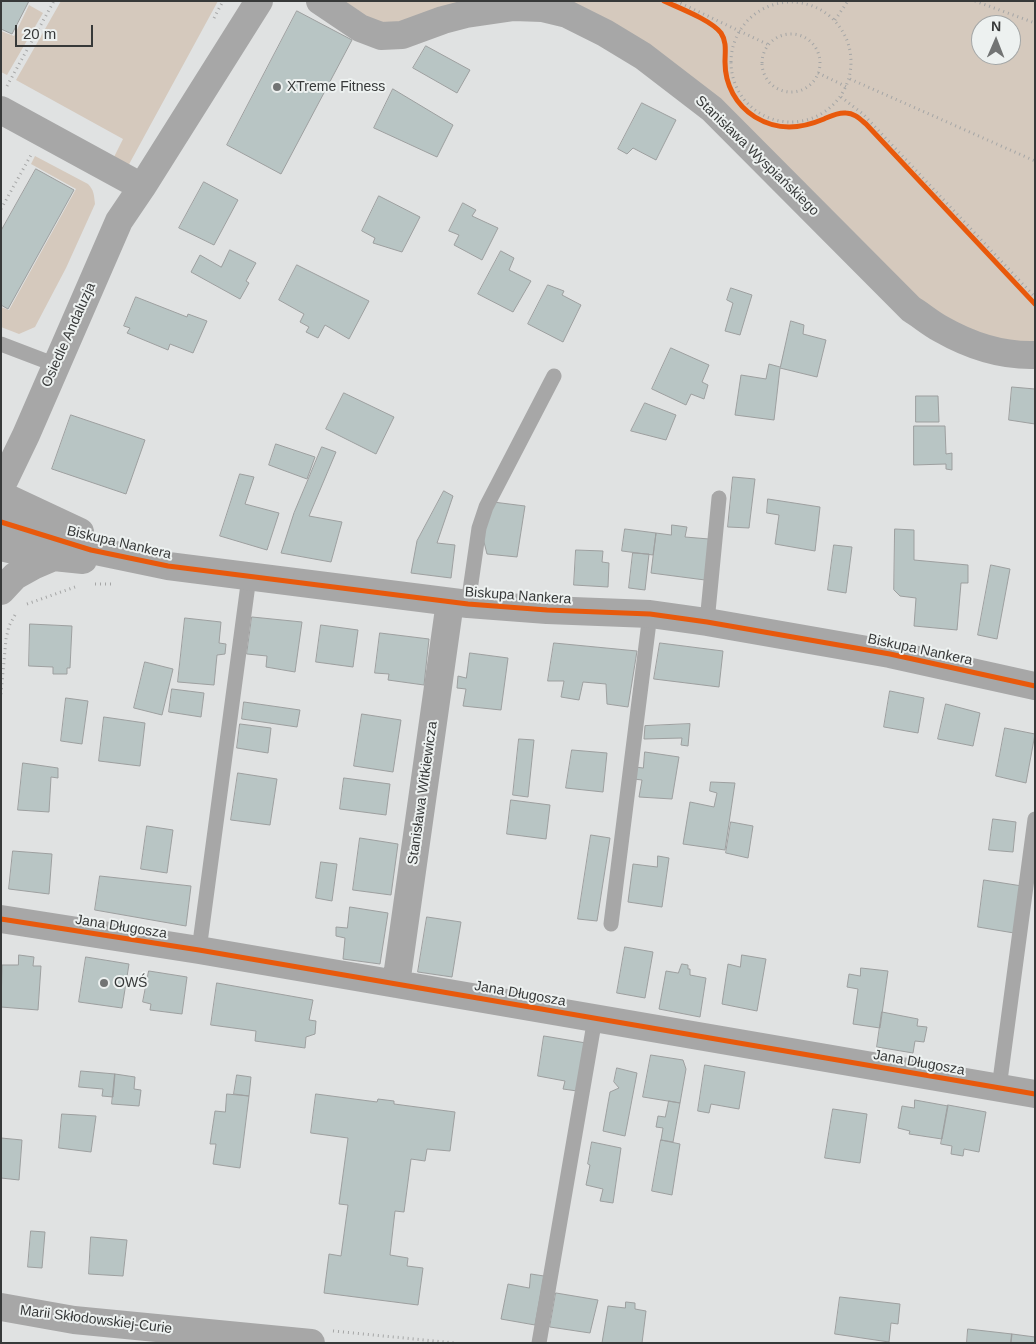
<!DOCTYPE html>
<meta charset="utf-8">
<style>
body{margin:0}
#map{position:relative;width:1036px;height:1344px;overflow:hidden;background:#e0e2e2;font-family:Helvetica,sans-serif}
canvas{display:block}
.frame{position:absolute;inset:0;border:2px solid #373939;pointer-events:none}
.north{position:absolute;left:971px;top:15px;width:50px;height:50px;box-sizing:border-box;background:#edf1f0;border:1px solid #a4a7a7;border-radius:50%;rotate:1deg;font-size:14px;font-weight:700;line-height:20px;text-align:center;color:#373939}
.north::after{content:'';display:block;margin:auto;width:18px;height:22px;background:#727474;clip-path:polygon(50% 0,100% 100%,50% 72%,0 100%)}
.scale{position:absolute;left:15px;top:25px;width:78px;height:22px;box-sizing:border-box;border:2px solid #373939;border-top:0;padding-left:6px;font-size:15px;line-height:18px;white-space:nowrap;color:#373939;-webkit-text-stroke:4px #edf1f0;paint-order:stroke}
</style>
<div id="map">
<canvas width="1036" height="1344"></canvas>
<div class="frame"></div>
<div class="north">N</div>
<div class="scale">20 m</div>
</div>
<script>
const context = document.querySelector('canvas').getContext('2d');
context.lineJoin = 'round';
function paint(path, color) { context.fillStyle = color; context.fill(path, 'evenodd'); }
function strokePath(path, color, width, dash) { context.strokeStyle = color; context.lineWidth = width; context.lineCap = dash ? 'butt' : 'round'; context.setLineDash(dash || []); context.stroke(path); }
function label(font, color, halo, rows, align = 'center') {
  context.font = font + ' Helvetica,sans-serif'; context.lineWidth = 4; context.setLineDash([]); context.textBaseline = 'middle'; context.strokeStyle = halo; context.fillStyle = color; for (const [text, x, y, turn = 0] of rows) {
    context.save(); context.translate(x, y); context.rotate((+turn || 0) * Math.PI / 180); context.textAlign = isNaN(turn) ? turn : align; if (halo) context.strokeText(text, 0, 0); context.fillText(text, 0, 0); context.restore();
  }
}
paint(new Path2D(`
 M 61,1 L 218,1 L 127,168 L 112,161 L 123,139 L 16,80 Z
 M 337,1 L 498,1 L 383,28 Z
 M 549,1 L 1035,1 L 1035,347 L 1009,347 L 922,307 L 709,97 ZM 981,25 L 1011,25 L 1011,55 L 981,55 Z
 M 29,5 L 43,13 L 7,75 L 1,72 L 1,31 L 14,36 Z
 M 35,156 L 88,184 C 94,190 94,195 95,204 L 66,268 L 35,327 L 19,334 L 1,327 L 1,307 L 9,310 L 76,189 L 31,164 Z`), '#d5c9bd');
const building = new Path2D(`
 M 1,1 L 29,1 L 12,34 L 1,29 Z
 M 297,11 L 352,40 L 281,174 L 227,145 Z
 M 426,46 L 470,70 L 457,93 L 413,68 Z
 M 393,89 L 453,125 L 437,157 L 374,128 Z
 M 642,103 L 676,120 L 656,160 L 633,148 L 627,154 L 618,149 Z
 M 36,169 L 74,190 L 8,309 L 1,305 L 1,231 Z
 M 204,182 L 238,200 L 214,245 L 179,228 Z
 M 379,196 L 420,217 L 402,252 L 373,243 L 375,238 L 362,231 Z
 M 463,203 L 476,210 L 472,216 L 498,228 L 482,260 L 454,245 L 459,235 L 449,231 Z
 M 230,250 L 256,263 L 246,281 L 249,283 L 240,299 L 191,272 L 200,255 L 221,267 Z
 M 501,251 L 514,258 L 509,270 L 531,281 L 513,312 L 478,294 Z
 M 297,265 L 369,301 L 349,339 L 325,325 L 318,338 L 306,332 L 309,327 L 300,322 L 304,314 L 279,300 Z
 M 548,285 L 564,291 L 562,295 L 581,305 L 563,342 L 528,324 Z
 M 731,288 L 752,295 L 740,335 L 725,331 L 733,303 L 727,300 Z
 M 136,297 L 187,317 L 188,314 L 207,321 L 193,353 L 170,344 L 168,350 L 127,333 L 130,328 L 124,326 Z
 M 791,321 L 804,325 L 803,334 L 826,340 L 817,377 L 780,368 L 774,420 L 735,415 L 741,375 L 766,379 L 769,364 L 780,367 Z
 M 671,348 L 709,365 L 702,382 L 708,385 L 704,399 L 691,394 L 686,405 L 652,389 Z
 M 1012,387 L 1035,389 L 1035,424 L 1009,420 Z
 M 344,393 L 394,417 L 376,454 L 326,429 Z
 M 916,396 L 938,396 L 939,422 L 916,422 Z
 M 645,403 L 676,415 L 666,440 L 631,431 Z
 M 71,415 L 145,440 L 126,494 L 52,469 Z
 M 914,426 L 945,426 L 946,454 L 952,453 L 952,470 L 946,469 L 946,464 L 914,465 Z
 M 276,444 L 315,457 L 307,479 L 269,465 Z
 M 322,447 L 336,452 L 309,516 L 342,522 L 331,562 L 281,553 L 294,513 Z
 M 240,474 L 254,477 L 245,504 L 279,513 L 267,550 L 220,536 Z
 M 733,477 L 755,479 L 749,528 L 728,527 Z
 M 444,491 L 453,496 L 437,543 L 455,545 L 451,578 L 411,573 L 417,541 Z
 M 768,499 L 820,507 L 815,551 L 775,544 L 779,515 L 767,513 Z
 M 493,502 L 525,506 L 517,557 L 487,554 L 483,538 Z
 M 672,525 L 687,527 L 685,537 L 709,539 L 705,580 L 651,573 L 656,533 L 671,535 Z
 M 625,529 L 656,533 L 653,555 L 622,551 Z
 M 895,529 L 914,530 L 914,560 L 968,565 L 968,583 L 961,583 L 957,630 L 914,626 L 916,598 L 900,596 L 894,590 Z
 M 834,545 L 852,547 L 846,593 L 828,590 Z
 M 576,550 L 603,551 L 602,562 L 609,563 L 608,587 L 574,585 Z
 M 633,553 L 649,554 L 645,590 L 629,588 Z
 M 991,565 L 1010,569 L 997,639 L 978,635 Z
 M 252,617 L 302,622 L 295,672 L 266,667 L 267,656 L 247,654 Z
 M 185,618 L 221,622 L 219,643 L 226,644 L 225,654 L 217,655 L 214,685 L 178,682 Z
 M 30,624 L 72,626 L 70,668 L 67,668 L 67,674 L 53,674 L 53,667 L 29,666 Z
 M 321,625 L 358,630 L 353,667 L 316,662 Z
 M 380,633 L 429,639 L 424,685 L 388,680 L 389,674 L 375,673 Z
 M 554,643 L 637,651 L 628,707 L 607,704 L 606,684 L 583,682 L 579,700 L 561,697 L 564,681 L 548,681 Z
 M 660,643 L 723,651 L 719,687 L 654,679 Z
 M 470,653 L 508,658 L 501,710 L 463,706 L 466,689 L 457,688 L 458,676 L 466,678 Z
 M 145,662 L 173,669 L 162,715 L 134,708 Z
 M 172,689 L 204,693 L 201,717 L 169,712 Z
 M 890,691 L 924,698 L 918,733 L 884,727 Z
 M 66,698 L 88,701 L 82,744 L 61,741 Z
 M 244,702 L 300,710 L 297,727 L 242,719 Z
 M 946,704 L 980,713 L 973,746 L 938,739 Z
 M 362,714 L 401,720 L 393,772 L 354,766 Z
 M 104,717 L 145,723 L 140,766 L 99,761 Z
 M 240,724 L 271,728 L 268,753 L 237,748 Z
 M 690,724 L 688,746 L 681,745 L 682,738 L 644,739 L 645,726 Z
 M 1005,728 L 1035,734 L 1026,783 L 996,776 Z
 M 519,739 L 534,740 L 528,797 L 513,795 Z
 M 572,750 L 607,753 L 603,792 L 566,788 Z
 M 645,752 L 679,757 L 672,799 L 639,797 L 642,780 L 634,779 L 635,767 L 643,768 Z
 M 23,763 L 58,768 L 58,778 L 51,777 L 49,812 L 18,810 Z
 M 238,773 L 277,779 L 270,825 L 231,820 Z
 M 344,778 L 390,784 L 386,815 L 340,809 Z
 M 711,782 L 735,783 L 725,850 L 683,844 L 690,802 L 714,807 L 717,793 L 710,791 Z
 M 511,800 L 550,805 L 546,839 L 507,834 Z
 M 993,819 L 1016,822 L 1013,852 L 989,850 Z
 M 731,822 L 753,826 L 748,858 L 726,853 Z
 M 147,826 L 173,830 L 167,873 L 141,869 Z
 M 591,835 L 610,838 L 597,921 L 578,919 Z
 M 360,838 L 398,844 L 391,895 L 353,890 Z
 M 13,851 L 52,854 L 49,894 L 9,889 Z
 M 658,856 L 669,858 L 662,907 L 628,902 L 633,864 L 657,867 Z
 M 321,862 L 337,864 L 332,901 L 316,898 Z
 M 100,876 L 191,886 L 186,926 L 95,910 Z
 M 984,880 L 1022,886 L 1014,933 L 978,927 Z
 M 350,907 L 388,913 L 380,964 L 343,959 L 345,938 L 336,936 L 336,927 L 347,928 Z
 M 427,917 L 461,922 L 452,977 L 418,972 Z
 M 625,947 L 653,952 L 645,998 L 617,993 Z
 M 19,955 L 34,957 L 33,966 L 41,966 L 38,1010 L 1,1007 L 2,965 L 18,965 Z
 M 742,955 L 766,959 L 757,1011 L 722,1004 L 728,964 L 740,967 Z
 M 86,957 L 129,964 L 122,1008 L 79,1002 Z
 M 682,964 L 688,965 L 688,969 L 690,969 L 690,975 L 706,978 L 700,1017 L 659,1009 L 666,971 L 678,973 Z
 M 861,968 L 888,971 L 880,1028 L 853,1024 L 858,989 L 847,987 L 849,974 L 860,976 Z
 M 149,971 L 187,977 L 182,1014 L 150,1010 L 151,1004 L 143,1002 Z
 M 217,983 L 313,1000 L 309,1020 L 316,1021 L 315,1034 L 306,1037 L 305,1048 L 255,1041 L 256,1031 L 211,1025 Z
 M 882,1012 L 918,1019 L 917,1026 L 927,1027 L 924,1042 L 915,1041 L 913,1053 L 877,1047 Z
 M 544,1036 L 586,1043 L 577,1091 L 563,1089 L 565,1081 L 538,1076 Z
 M 651,1055 L 683,1060 L 686,1069 L 680,1103 L 643,1097 Z
 M 705,1065 L 745,1072 L 739,1109 L 711,1104 L 709,1113 L 698,1111 Z
 M 617,1068 L 637,1073 L 625,1136 L 603,1131 L 610,1092 L 619,1088 L 614,1082 Z
 M 81,1071 L 115,1074 L 113,1097 L 102,1096 L 103,1089 L 79,1087 Z
 M 115,1074 L 135,1077 L 134,1089 L 141,1090 L 139,1106 L 112,1104 Z
 M 237,1075 L 251,1077 L 249,1096 L 234,1094 Z
 M 227,1094 L 249,1096 L 240,1168 L 213,1164 L 216,1144 L 210,1144 L 215,1111 L 225,1112 Z
 M 316,1094 L 377,1102 L 378,1099 L 394,1101 L 394,1104 L 455,1112 L 450,1151 L 427,1149 L 425,1161 L 411,1159 L 404,1212 L 395,1211 L 390,1255 L 408,1258 L 407,1266 L 423,1268 L 418,1305 L 324,1293 L 329,1254 L 341,1256 L 348,1205 L 339,1204 L 348,1138 L 311,1133 Z
 M 915,1100 L 948,1106 L 942,1139 L 909,1134 L 910,1131 L 898,1128 L 902,1106 L 914,1108 Z
 M 669,1101 L 680,1103 L 673,1142 L 661,1140 L 663,1128 L 656,1127 L 658,1116 L 665,1117 Z
 M 948,1105 L 986,1112 L 979,1152 L 964,1149 L 963,1156 L 951,1154 L 952,1146 L 941,1144 Z
 M 833,1109 L 867,1114 L 860,1163 L 825,1158 Z
 M 62,1114 L 96,1116 L 91,1152 L 59,1148 Z
 M 1,1138 L 22,1140 L 19,1180 L 1,1178 Z
 M 661,1140 L 680,1144 L 672,1195 L 652,1191 Z
 M 592,1142 L 621,1148 L 613,1203 L 600,1201 L 603,1189 L 586,1185 L 590,1165 L 588,1164 Z
 M 31,1231 L 45,1232 L 42,1268 L 28,1267 Z
 M 91,1237 L 127,1240 L 123,1276 L 89,1274 Z
 M 531,1274 L 544,1276 L 535,1325 L 501,1319 L 508,1284 L 529,1288 Z
 M 556,1293 L 598,1300 L 590,1333 L 550,1327 Z
 M 840,1297 L 900,1304 L 898,1324 L 891,1323 L 889,1342 L 835,1334 Z
 M 626,1302 L 635,1303 L 635,1309 L 646,1311 L 642,1343 L 602,1343 L 608,1306 L 625,1308 Z
 M 968,1329 L 1012,1334 L 1011,1343 L 967,1343 Z
 M 1012,1334 L 1035,1337 L 1035,1343 L 1011,1343 Z`);
paint(building, '#b8c5c4');
strokePath(building, '#9d9f9f', 1);
strokePath(new Path2D(`
 M 676,1 L 769,45
 M 975,1 L 1035,23
 M731 62a60 60 0 1 1 120 0a60 60 0 1 1-120 0Z
 M 214,18 L 223,1
 M 835,20 L 848,1
 M762 63a29 29 0 1 1 58 0a29 29 0 1 1-58 0Z
 M 818,73 L 847,87
 M 850,79 L 1035,161
 M 7,86 L 54,1
 M 841,97 L 863,114 L 1035,297
 M 1,209 L 31,155
 M 95,584 L 114,584
 M 27,604 L 75,587
 M 1,694 L 6,639 L 9,626 L 15,615
 M 333,1331 L 455,1343`), '#a5a6a6', 3, [1, 4]);
strokePath(new Path2D(`
 M 1,344 L 56,365
 M 468,604 L 479,528 L 486,507 L 554,376
 M 707,622 L 719,498
 M 611,924 L 650,614
 M 199,950 L 249,577
 M 999,1088 L 1035,819
 M 539,1343 L 595,1018`), '#a7a7a7', 15);
strokePath(new Path2D(`
 M 320,1 L 360,28 L 381,36 L 402,35 L 443,20 L 466,14 L 514,7 L 542,8 L 567,14 L 605,33 L 643,56 L 712,109 L 911,309 C 921,315 930,323 941,329 C 969,345 1002,356 1035,355
 M 1,110 L 142,187
 M 1,487 L 26,435 L 119,221 L 142,187 L 259,1
 M 1,495 L 80,532
 M 1,522 L 91,550 L 168,566 L 468,604 L 547,610 L 650,614 L 707,622 L 890,654 L 1035,686
 M 1,547 L 34,555 L 83,560
 M 1,591 L 15,576 L 33,566 L 54,557
 M 1,919 L 199,950 L 1035,1094
 M 396,984 L 450,602
 M 1,1307 L 74,1320 L 311,1343`), '#a7a7a7', 28);
strokePath(new Path2D(`
 M 664,1 C 679,8 711,20 721,33 C 727,42 725,52 725,62 C 725,85 736,105 755,117 C 778,131 800,129 824,119 C 831,116 838,112 846,113 C 854,113 860,119 866,124 L 1035,304
 M 1,522 L 91,550 L 168,566 L 468,604 L 547,610 L 650,614 L 707,622 L 890,654 L 1035,686
 M 1,919 L 199,950 L 1035,1094`), '#e8590c', 5);
for (const [x, y, r, color] of [
 [277,87,5,"#727474"],
 [104,983,5,"#727474"]
]) { const dot = new Path2D(); dot.arc(x, y, r, 0, 2 * Math.PI); context.fillStyle = color; context.fill(dot); strokePath(dot, '#edf1f0', 2); }
label('14px', '#373939', '#edf1f0', [
 ["XTreme Fitness",287,87],
 ["OWŚ",114,983]
], 'left');
label('14px', '#373939', '#edf1f0', [
 ["Stanisława Wyspiańskiego",757,156,44],
 ["Osiedle Andaluzja",69,335,-66],
 ["Biskupa Nankera",119,543,13],
 ["Biskupa Nankera",518,596,4],
 ["Biskupa Nankera",920,650,12],
 ["Stanisława Witkiewicza",423,793,-82],
 ["Jana Długosza",121,927,9],
 ["Jana Długosza",520,994,10],
 ["Jana Długosza",919,1063,10],
 ["Marii Skłodowskiej-Curie",96,1320,7]
]);
</script>
